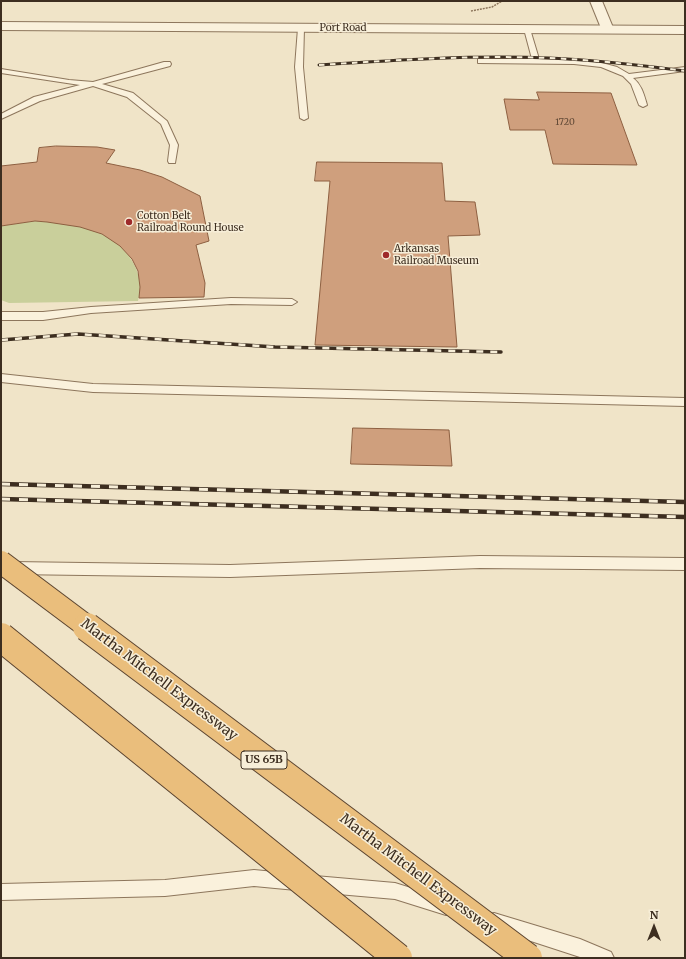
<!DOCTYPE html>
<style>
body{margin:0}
#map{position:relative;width:686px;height:959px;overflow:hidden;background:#f0e4c8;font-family:Merriweather,serif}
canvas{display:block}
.frame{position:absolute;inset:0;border:2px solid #3d2e20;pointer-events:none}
.north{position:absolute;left:634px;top:907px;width:40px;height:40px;-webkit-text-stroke:3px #f7eed8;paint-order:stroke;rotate:0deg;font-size:11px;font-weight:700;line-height:16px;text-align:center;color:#3d2e20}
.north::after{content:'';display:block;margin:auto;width:14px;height:18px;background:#3d2e20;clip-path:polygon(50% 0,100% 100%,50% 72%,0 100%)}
</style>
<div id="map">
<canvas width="686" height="959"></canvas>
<div class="frame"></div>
<div class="north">N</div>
</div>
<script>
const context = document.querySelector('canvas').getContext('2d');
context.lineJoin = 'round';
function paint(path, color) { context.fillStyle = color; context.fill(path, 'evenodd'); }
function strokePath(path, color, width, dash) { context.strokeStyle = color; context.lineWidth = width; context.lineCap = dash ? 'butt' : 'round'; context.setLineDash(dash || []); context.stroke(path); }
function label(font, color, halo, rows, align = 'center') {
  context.font = font + ' Merriweather,serif'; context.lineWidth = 3; context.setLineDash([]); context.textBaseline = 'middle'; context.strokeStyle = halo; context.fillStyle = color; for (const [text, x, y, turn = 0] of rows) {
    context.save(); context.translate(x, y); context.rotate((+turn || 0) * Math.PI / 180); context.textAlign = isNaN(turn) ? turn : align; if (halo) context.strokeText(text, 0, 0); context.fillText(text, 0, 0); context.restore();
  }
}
paint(new Path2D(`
 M 35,221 C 57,222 82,224 102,234 C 126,245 147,273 138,301 L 9,303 L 1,300 L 1,226 Z`), '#c9cf9b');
const building = new Path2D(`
 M 537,92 L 611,93 L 637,165 L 553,164 L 545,130 L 510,130 L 504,99 L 539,100 Z
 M 56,146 L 97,147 L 115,150 L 106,163 L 140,170 L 162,177 L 200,196 L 209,241 L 196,245 L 205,283 L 204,297 L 139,298 L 140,287 L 138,271 L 132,259 L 120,246 L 102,234 L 80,227 L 47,222 L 35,221 L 1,226 L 1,166 L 37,162 L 39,148 Z
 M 317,162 L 442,163 L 445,201 L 475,202 L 480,235 L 448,236 L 457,347 L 315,345 L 330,181 L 315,181 Z
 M 353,428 L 449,430 L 452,466 L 351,464 Z`);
paint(building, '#cf9f7d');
strokePath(building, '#8d5f41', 1);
const service = new Path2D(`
 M 301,26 L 304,28 L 303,67 L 308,118 L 304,120 L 300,118 L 295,67 L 298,28 Z
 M 527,27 L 530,29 L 539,59 L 574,60 L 602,63 L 617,67 L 629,74 L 685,67 L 685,71 L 633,78 C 642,85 644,95 647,105 L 643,107 L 639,105 L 631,84 L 623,76 L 601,67 L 574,64 L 478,63 L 478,59 L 532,59 L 524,29 Z
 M 164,62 L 170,62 L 171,64 L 170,66 L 102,84 L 133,93 L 167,121 L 178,145 L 175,163 L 169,163 L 168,161 L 170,145 L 161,124 L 127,97 L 93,86 L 40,101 L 1,119 L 1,114 L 34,97 L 80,85 L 1,73 L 1,69 L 69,80 L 93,82 Z
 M 231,298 L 292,299 L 297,302 L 292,305 L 231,304 L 91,313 L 43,320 L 1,320 L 1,312 L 43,312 L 91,307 Z
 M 1,374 L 93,384 L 685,398 L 685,406 L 93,392 L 1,382 Z
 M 480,556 L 685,558 L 685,570 L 480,568 L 230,577 L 12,574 L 7,572 L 6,568 L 7,564 L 12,562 L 230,565 Z
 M 254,870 L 296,874 L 302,876 L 304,882 L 302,888 L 296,890 L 254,886 L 165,896 L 1,900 L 1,884 L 165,880 Z
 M 315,876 L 395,883 L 446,899 L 452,901 L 454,907 L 452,913 L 446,915 L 395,899 L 315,892 L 309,890 L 307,884 L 309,878 Z
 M 494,913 L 580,939 L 611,952 L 614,958 L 583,958 L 494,929 L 488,927 L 486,921 L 488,915 Z`);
const minor = new Path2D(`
 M 590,1 L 602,1 L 614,30 L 613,33 L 603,33 Z`);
const tertiary = new Path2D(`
 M 1,22 L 685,26 L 685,34 L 1,30 Z`);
strokePath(service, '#8d765c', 2);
strokePath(minor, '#8d765c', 2);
strokePath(tertiary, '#8d765c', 2);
strokePath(new Path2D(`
 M 471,11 L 492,7 L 502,1`), '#8d765c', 1.5, [2, 1]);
paint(service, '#faf1dc');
paint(minor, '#faf1dc');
paint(tertiary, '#faf1dc');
const railFar2 = new Path2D(`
 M 319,65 C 396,60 473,55 549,58 C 595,60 640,65 685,71`);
const railFar1 = new Path2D(`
 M 1,340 L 78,334 L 275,347 L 501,352`);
const rail = new Path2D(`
 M 1,484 L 685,502
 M 1,499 L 685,517`);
strokePath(railFar2, '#3d2e20', 3);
strokePath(railFar1, '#3d2e20', 3.5);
strokePath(rail, '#3d2e20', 4.5);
strokePath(railFar2, '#f7eed8', 2, [5.5]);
strokePath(railFar1, '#f7eed8', 2.5, [7]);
strokePath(rail, '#f7eed8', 3, [9]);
const trunkBridgeFar1 = new Path2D(`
 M 1,562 L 89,628`);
const trunkBridge = new Path2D(`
 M 87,627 L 528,958
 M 1,637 L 398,958`);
strokePath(trunkBridgeFar1, '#5b4430', 24, []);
strokePath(trunkBridge, '#5b4430', 30, []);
strokePath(trunkBridgeFar1, '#eabe7c', 22);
strokePath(trunkBridge, '#eabe7c', 28);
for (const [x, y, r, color] of [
 [129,222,4,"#9e2a2b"],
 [386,255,4,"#9e2a2b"]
]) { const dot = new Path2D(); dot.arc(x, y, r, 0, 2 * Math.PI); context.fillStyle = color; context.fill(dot); strokePath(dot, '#f7eed8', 1.5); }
label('9px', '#624a37', null, [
 ["1720",565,122]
]);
label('10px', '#3d2e20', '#f7eed8', [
 ["Port Road",343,28]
]);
label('10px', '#3d2e20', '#f7eed8', [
 ["Cotton Belt",137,216],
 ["Railroad Round House",137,228],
 ["Arkansas",394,249],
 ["Railroad Museum",394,261]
], 'left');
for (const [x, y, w] of [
 [264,760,46]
]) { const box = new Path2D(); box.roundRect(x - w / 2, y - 9, w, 18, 3); context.fillStyle = '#f7eed8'; context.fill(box); strokePath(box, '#3d2e20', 1); }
label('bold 11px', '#3d2e20', null, [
 ["US 65B",264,760]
]);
label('14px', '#3d2e20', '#f7eed8', [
 ["Martha Mitchell Expressway",159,680,37],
 ["Martha Mitchell Expressway",418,875,37]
]);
</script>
